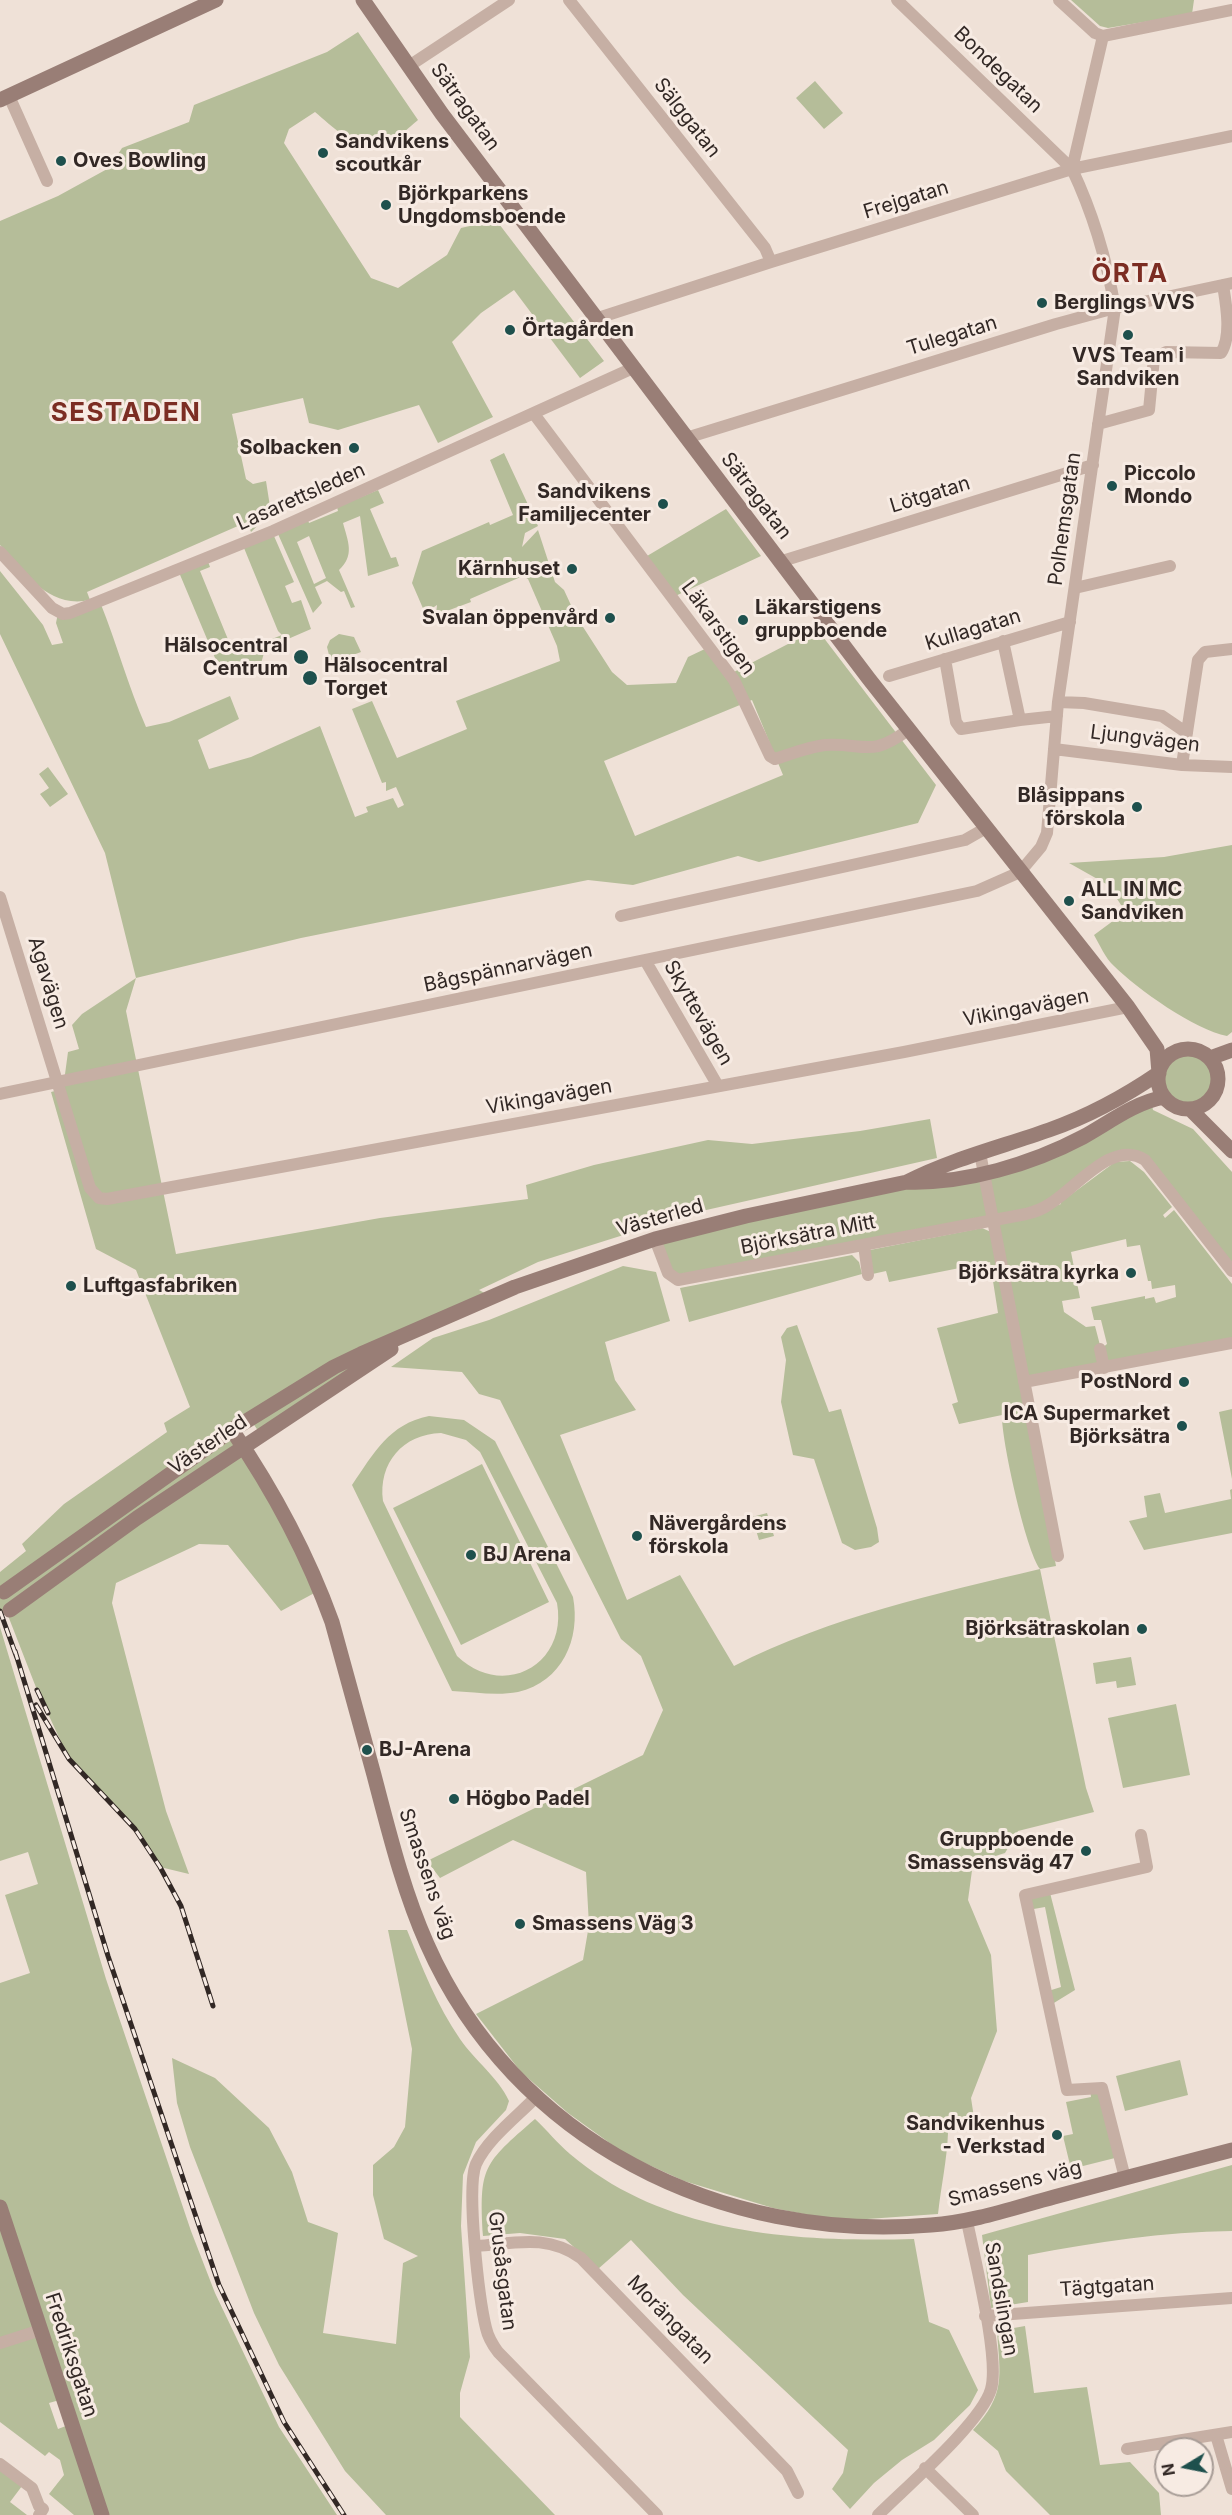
<!DOCTYPE html>
<meta charset="utf-8">
<style>
body{margin:0}
#map{position:relative;width:1232px;height:2515px;overflow:hidden;background:#efe1d7;font-family:Inter,sans-serif}
canvas{display:block}
.north{position:absolute;left:1154px;top:2437px;width:60px;height:60px;box-sizing:border-box;background:#f7ebe3;border:2px solid #a89d97;border-radius:50%;rotate:260deg;font-size:16px;font-weight:700;line-height:24px;text-align:center;color:#322825}
.north::after{content:'';display:block;margin:auto;width:21px;height:27px;background:#1e504d;clip-path:polygon(50% 0,100% 100%,50% 72%,0 100%)}
</style>
<div id="map">
<canvas width="1232" height="2515"></canvas>
<div class="north">N</div>
</div>
<script>
const context = document.querySelector('canvas').getContext('2d');
context.lineJoin = 'round';
function paint(path, color) { context.fillStyle = color; context.fill(path, 'evenodd'); }
function strokePath(path, color, width, dash) { context.strokeStyle = color; context.lineWidth = width; context.lineCap = dash ? 'butt' : 'round'; context.setLineDash(dash || []); context.stroke(path); }
function label(font, color, halo, rows, align = 'center') {
  context.font = font + ' Inter,sans-serif'; context.lineWidth = 6; context.setLineDash([]); context.textBaseline = 'middle'; context.strokeStyle = halo; context.fillStyle = color; for (const [text, x, y, turn = 0] of rows) {
    context.save(); context.translate(x, y); context.rotate((+turn || 0) * Math.PI / 180); context.textAlign = isNaN(turn) ? turn : align; if (halo) context.strokeText(text, 0, 0); context.fillText(text, 0, 0); context.restore();
  }
}
paint(new Path2D(`
 M 1071,0 L 1194,0 L 1192,14 L 1108,28 L 1100,26 Z
 M 358,32 L 418,120 C 409,127 395,142 384,144 C 355,150 335,129 315,112 L 289,129 L 284,143 L 371,278 L 398,288 L 447,255 L 461,228 L 496,220 L 604,361 L 580,378 L 514,290 L 481,313 L 452,342 L 493,417 L 438,443 L 419,405 L 338,430 L 309,423 L 303,398 L 232,414 L 246,479 L 253,484 L 266,481 L 271,513 L 251,532 L 247,522 L 87,592 L 90,600 C 48,609 26,573 0,545 L 0,221 L 58,196 L 109,168 L 122,148 L 189,122 L 194,105 L 327,52 Z
 M 815,81 L 843,113 L 824,129 L 796,98 Z
 M 504,453 L 538,526 L 525,533 L 522,547 L 538,530 L 555,582 L 564,590 L 576,616 L 612,672 L 627,685 L 676,683 L 688,657 L 709,647 L 730,674 L 817,629 L 936,785 L 918,823 L 759,862 L 738,856 L 633,885 L 588,880 L 301,938 L 136,978 L 126,1011 L 176,1254 L 380,1218 L 528,1199 L 526,1185 L 594,1165 L 708,1140 L 752,1144 L 860,1131 L 930,1119 L 937,1158 L 693,1213 L 538,1262 L 479,1290 L 492,1297 L 434,1323 L 261,1435 L 250,1419 L 233,1430 L 320,1590 L 281,1611 L 228,1545 L 199,1544 L 116,1583 L 112,1603 L 166,1811 L 189,1874 L 160,1867 L 135,1829 L 69,1759 L 37,1690 L 7,1613 L 0,1618 L 0,1572 L 26,1551 L 22,1544 L 64,1504 L 167,1432 L 164,1423 L 190,1407 L 136,1270 L 96,1249 L 51,1092 L 63,1089 L 68,1052 L 79,1049 L 72,1025 L 82,1014 L 136,978 L 105,853 L 0,634 L 0,571 L 43,625 L 52,645 L 63,643 L 56,623 L 58,613 L 100,602 C 117,644 128,686 146,727 L 169,722 L 230,696 L 239,719 L 198,740 L 209,769 L 251,757 L 320,726 L 355,817 L 368,812 L 366,807 L 393,798 L 398,808 L 404,805 L 396,787 L 386,791 L 386,782 L 382,783 L 352,709 L 372,701 L 397,758 L 467,729 L 456,701 L 560,661 L 557,646 L 528,579 L 523,576 L 470,599 L 471,602 L 436,615 L 437,605 L 425,613 L 412,583 L 422,551 L 489,522 L 490,525 L 513,515 L 490,460 ZM 752,700 L 783,775 L 635,836 L 604,761 Z
 M 378,490 L 384,503 L 370,509 L 391,558 L 396,557 L 399,566 L 368,576 L 360,516 L 343,523 C 348,542 355,555 339,570 L 355,607 L 351,608 L 344,591 L 341,592 L 327,581 L 315,587 L 322,603 L 313,613 L 278,534 L 308,520 L 309,523 L 338,511 L 337,507 ZM 309,536 L 326,578 L 314,584 L 297,542 Z
 M 726,509 L 761,556 L 671,598 L 642,559 Z
 M 274,536 L 294,582 L 285,586 L 292,603 L 301,600 L 311,629 L 265,649 L 259,671 L 223,677 L 178,570 L 207,559 L 210,567 L 200,571 L 234,654 L 282,635 L 278,631 L 244,548 Z
 M 339,634 L 354,637 L 361,652 L 331,663 L 327,647 L 330,640 Z
 M 48,767 L 68,794 L 50,807 L 40,794 L 49,788 L 39,774 Z
 M 1232,845 L 1232,1032 L 1227,1036 C 1195,1030 1137,989 1114,966 C 1105,958 1100,945 1094,935 L 1121,915 L 1123,908 L 1108,885 L 1069,863 L 1164,857 Z
 M1158 1079a30 30 0 1 1 60 0a30 30 0 1 1-60 0Z
 M 1151,1099 L 1153,1110 L 1193,1129 L 1232,1172 L 1232,1267 L 1148,1159 L 1125,1154 L 1048,1206 L 678,1280 L 655,1239 L 1009,1166 Z
 M 1130,1161 L 1144,1172 L 1172,1207 L 1163,1215 L 1165,1218 L 1174,1210 L 1232,1284 L 1232,1343 L 1024,1382 L 994,1225 L 1061,1204 L 1061,1202 L 1115,1162 ZM 1126,1239 L 1127,1247 L 1140,1245 L 1148,1281 L 1151,1281 L 1152,1289 L 1175,1285 L 1176,1297 L 1156,1303 L 1154,1297 L 1145,1299 L 1145,1296 L 1091,1307 L 1094,1320 L 1101,1320 L 1107,1344 L 1101,1349 L 1095,1326 L 1086,1327 L 1064,1312 L 1062,1301 L 1080,1298 L 1071,1252 Z
 M 982,1228 L 991,1232 L 1056,1566 L 1040,1569 L 1086,1788 L 1094,1812 L 1018,1831 L 1005,1853 L 973,1863 L 968,1900 L 991,1955 L 997,2031 L 971,2098 L 975,2124 L 948,2133 C 947,2160 941,2186 938,2214 L 839,2221 L 773,2208 L 684,2181 L 625,2154 L 568,2113 L 521,2072 L 476,2014 L 583,1960 L 589,1925 L 586,1872 L 513,1840 L 440,1878 L 427,1861 L 643,1755 L 663,1710 L 641,1656 L 621,1639 L 500,1400 L 479,1394 L 462,1372 L 391,1367 L 433,1338 L 489,1320 L 623,1266 L 656,1272 L 670,1321 L 605,1342 L 615,1380 L 636,1410 L 560,1435 L 627,1600 L 680,1575 L 734,1666 C 830,1617 935,1594 1040,1569 C 1026,1551 1001,1439 1002,1415 L 959,1424 L 952,1404 L 958,1402 L 937,1328 L 998,1313 L 990,1262 L 889,1282 L 886,1271 L 868,1275 L 865,1251 Z
 M 852,1255 L 859,1262 L 862,1274 L 689,1322 L 680,1288 Z
 M 797,1325 L 829,1412 L 841,1409 L 877,1528 L 879,1542 L 871,1547 L 855,1550 L 842,1543 L 814,1459 L 793,1455 L 781,1402 L 786,1360 L 781,1337 L 787,1328 Z
 M 1232,1409 L 1232,1479 L 1219,1412 Z
 M 429,1416 L 464,1420 L 495,1441 L 573,1597 C 581,1639 562,1682 518,1692 C 497,1696 473,1692 452,1691 L 352,1485 C 374,1453 389,1424 429,1416 ZM 441,1433 L 466,1440 L 480,1452 L 557,1603 C 568,1665 503,1700 457,1656 L 383,1501 C 378,1463 403,1434 441,1433 Z
 M 482,1464 L 549,1602 L 461,1645 L 393,1508 Z
 M 1232,1489 L 1232,1533 L 1144,1550 L 1129,1521 L 1147,1517 L 1144,1496 L 1160,1493 L 1165,1513 L 1231,1499 L 1230,1490 Z
 M 767,1513 L 774,1536 L 759,1540 L 752,1517 Z
 M 0,1627 L 106,1979 L 191,2231 L 215,2293 L 279,2427 L 337,2515 L 74,2515 L 49,2494 L 64,2475 L 60,2460 L 49,2452 L 45,2456 L 0,2422 L 0,1983 L 30,1973 L 5,1895 L 38,1884 L 28,1852 L 0,1861 ZM 63,2399 L 71,2424 L 58,2429 L 49,2403 Z
 M 1131,1657 L 1136,1685 L 1117,1688 L 1116,1681 L 1096,1684 L 1093,1663 Z
 M 1176,1704 L 1190,1775 L 1123,1788 L 1108,1718 Z
 M 1049,1889 L 1075,1990 L 1049,2006 L 1045,1992 L 1061,1987 L 1045,1907 L 1028,1910 L 1027,1905 L 1039,1891 Z
 M 388,1930 L 407,1930 C 422,1967 437,2006 460,2039 C 475,2061 498,2077 509,2101 L 506,2110 L 476,2142 L 463,2175 L 461,2226 L 470,2357 L 460,2393 L 460,2417 L 555,2515 L 386,2515 L 345,2471 L 279,2365 L 254,2313 L 190,2147 L 177,2103 L 172,2058 L 215,2078 L 269,2128 L 292,2172 L 308,2222 L 338,2233 L 323,2333 L 396,2344 L 403,2263 L 418,2256 L 384,2239 L 373,2195 L 373,2165 L 394,2147 L 405,2127 L 412,2049 Z
 M 1180,2060 L 1188,2095 L 1125,2111 L 1116,2076 Z
 M 1102,2088 L 1119,2157 L 1071,2169 L 1063,2136 L 1073,2134 L 1066,2102 L 1091,2097 L 1090,2089 Z
 M 535,2119 C 547,2130 558,2144 570,2154 C 665,2235 796,2242 914,2239 L 929,2322 L 949,2330 L 978,2390 L 970,2405 L 934,2440 L 902,2460 L 874,2483 L 850,2509 L 832,2489 L 843,2473 L 848,2450 L 683,2295 L 631,2240 L 598,2269 L 565,2239 L 520,2233 L 483,2236 C 479,2167 483,2164 535,2119 Z
 M 1232,2165 L 1232,2231 C 1163,2232 1096,2242 1028,2255 L 1028,2302 L 991,2308 L 982,2235 Z
 M 1025,2326 L 1034,2393 L 1087,2387 L 1100,2465 L 1130,2462 L 1159,2493 L 1161,2515 L 1050,2515 L 1006,2471 L 998,2451 L 973,2430 C 1006,2394 1000,2377 997,2331 Z
 M 0,2464 L 25,2482 L 10,2502 L 27,2515 L 0,2515 Z`), '#b5bd99');
strokePath(new Path2D(`
 M 569,0 L 765,248 L 771,262
 M 1059,0 L 1095,33 L 1103,36 L 1232,10
 M 409,66 L 509,0
 M 9,96 L 47,181
 M 1072,169 L 1103,36
 M 595,319 L 771,262 L 1072,169 L 1232,136
 M 534,414 L 734,680 L 770,756 L 775,759 C 791,754 808,747 825,745 C 866,743 870,758 908,730
 M 1098,424 L 1149,410 L 1154,358 L 1166,352 L 1221,353 C 1232,336 1226,304 1223,285
 M 686,438 L 1056,324 L 1115,308 L 1232,283
 M 0,552 L 52,608 L 63,614 L 70,613 L 273,531 L 633,368
 M 779,562 L 1093,465
 M 1075,588 L 1170,566
 M 945,659 L 956,722 L 961,729 L 1020,720 L 1003,641
 M 889,676 L 1070,622
 M 1058,702 L 1084,703 L 1162,716 L 1187,733
 M 1020,720 L 1057,716
 M 1054,749 L 1182,765 L 1232,767
 M 1182,765 L 1198,660 L 1205,652 L 1232,649
 M 0,897 L 90,1188 L 99,1198 L 107,1199 L 904,1052 L 1128,1007
 M 621,916 L 965,840 L 986,828
 M 645,960 L 718,1086
 M 0,1094 L 977,891 L 1020,872 L 1041,847 L 1047,833 L 1058,702 L 1115,308 C 1107,262 1092,211 1072,169 L 897,0
 M 980,1153 L 1058,1556
 M 655,1239 L 668,1273 L 678,1280 L 1026,1214 C 1034,1212 1041,1210 1048,1205 C 1075,1190 1112,1138 1145,1160 L 1232,1271
 M 864,1245 L 868,1275
 M 1100,1349 L 1104,1368
 M 1024,1382 L 1232,1343
 M 537,2096 C 518,2116 488,2138 476,2164 C 466,2188 479,2299 486,2328 C 488,2337 492,2344 498,2352 L 657,2515
 M 1125,2178 L 1102,2088 L 1067,2090 L 1025,1895 L 1147,1867 L 1141,1835
 M 477,2246 C 516,2243 547,2234 581,2258 L 787,2471 L 798,2493
 M 985,2316 L 1232,2298
 M 0,2343 L 41,2330
 M 1216,2435 L 1232,2489
 M 1127,2449 L 1232,2432
 M 0,2464 L 32,2488 L 39,2506 L 43,2509 L 39,2515
 M 925,2468 L 973,2515
 M 878,2515 C 905,2488 982,2422 991,2389 C 1000,2358 974,2257 967,2221`), '#c6afa4', 12);
strokePath(new Path2D(`
 M 363,0 L 442,114 L 869,679 L 1128,1007 L 1157,1049 L 1159,1073 C 1124,1097 1089,1116 1049,1130 C 1001,1147 952,1159 907,1182
 M 0,100 L 216,0
 M1158 1079a30 30 0 1 1 60 0a30 30 0 1 1-60 0Z
 M 1210,1058 L 1232,1050
 M 1190,1109 L 1232,1151
 M 232,1430 C 273,1490 307,1553 332,1622 C 346,1673 360,1724 374,1775 C 389,1832 403,1890 427,1944 C 514,2141 722,2243 931,2225 C 973,2222 1013,2208 1054,2197 C 1113,2181 1173,2165 1232,2150
 M 4,1592 L 232,1430 L 334,1367 L 361,1354 L 515,1287 L 655,1239 L 746,1216 L 907,1182 C 965,1184 1032,1164 1083,1137 C 1110,1122 1134,1103 1164,1097
 M 10,1610 L 137,1518 L 391,1349
 M 0,2207 L 102,2515`), '#997e76', 15);
const rail = new Path2D(`
 M 0,1611 L 17,1658
 M 15,1651 L 108,1956 L 219,2285 L 284,2422 L 344,2515
 M 37,1690 L 48,1713
 M 36,1705 L 69,1759 L 135,1829 L 160,1867 L 181,1906 L 213,2006`);
strokePath(rail, '#322825', 5);
strokePath(rail, '#f7ebe3', 3, [9]);
for (const [x, y, r, color] of [
 [323,153,6,"#1e504d"],
 [61,161,6,"#1e504d"],
 [386,205,6,"#1e504d"],
 [1042,303,6,"#1e504d"],
 [510,330,6,"#1e504d"],
 [1128,335,6,"#1e504d"],
 [354,448,6,"#1e504d"],
 [1112,486,6,"#1e504d"],
 [663,504,6,"#1e504d"],
 [572,569,6,"#1e504d"],
 [610,618,6,"#1e504d"],
 [743,620,6,"#1e504d"],
 [301,657,8,"#1e504d"],
 [310,678,8,"#1e504d"],
 [1137,807,6,"#1e504d"],
 [1069,901,6,"#1e504d"],
 [1131,1273,6,"#1e504d"],
 [71,1286,6,"#1e504d"],
 [1184,1382,6,"#1e504d"],
 [1182,1426,6,"#1e504d"],
 [637,1536,6,"#1e504d"],
 [471,1555,6,"#1e504d"],
 [1142,1629,6,"#1e504d"],
 [367,1750,6,"#1e504d"],
 [454,1799,6,"#1e504d"],
 [1086,1851,6,"#1e504d"],
 [520,1924,6,"#1e504d"],
 [1057,2135,6,"#1e504d"]
]) { const dot = new Path2D(); dot.arc(x, y, r, 0, 2 * Math.PI); context.fillStyle = color; context.fill(dot); strokePath(dot, '#f7ebe3', 2); }
label('20px', '#322825', '#f7ebe3', [
 ["Bondegatan",998,70,44],
 ["Sätragatan",465,107,54],
 ["Sälggatan",687,118,52],
 ["Frejgatan",906,200,-17],
 ["Tulegatan",952,336,-17],
 ["Lötgatan",930,495,-17],
 ["Sätragatan",756,496,53],
 ["Lasarettsleden",301,497,-24],
 ["Polhemsgatan",1065,519,-82],
 ["Läkarstigen",718,628,54],
 ["Kullagatan",973,630,-17],
 ["Ljungvägen",1145,739,7],
 ["Bågspännarvägen",508,968,-12],
 ["Agavägen",48,983,73],
 ["Vikingavägen",1026,1008,-11],
 ["Skyttevägen",698,1013,60],
 ["Vikingavägen",549,1097,-10],
 ["Västerled",660,1218,-16],
 ["Björksätra Mitt",808,1235,-11],
 ["Västerled",208,1445,-34],
 ["Smassens väg",427,1874,71],
 ["Smassens väg",1015,2184,-14],
 ["Grusåsgatan",502,2271,83],
 ["Tägtgatan",1107,2287,-4],
 ["Sandslingan",1001,2299,80],
 ["Morängatan",670,2320,46],
 ["Fredriksgatan",71,2355,72]
]);
label('bold 20px', '#322825', '#f7ebe3', [
 ["Sandvikens",335,142],
 ["scoutkår",335,165],
 ["Oves Bowling",73,161],
 ["Björkparkens",398,194],
 ["Ungdomsboende",398,217],
 ["Berglings VVS",1054,303],
 ["Örtagården",522,330],
 ["VVS Team i",1128,356,"center"],
 ["Sandviken",1128,379,"center"],
 ["Solbacken",342,448,"right"],
 ["Piccolo",1124,474],
 ["Mondo",1124,497],
 ["Sandvikens",651,492,"right"],
 ["Familjecenter",651,515,"right"],
 ["Kärnhuset",560,569,"right"],
 ["Läkarstigens",755,608],
 ["gruppboende",755,631],
 ["Svalan öppenvård",598,618,"right"],
 ["Hälsocentral",288,646,"right"],
 ["Centrum",288,669,"right"],
 ["Hälsocentral",324,666],
 ["Torget",324,689],
 ["Blåsippans",1125,796,"right"],
 ["förskola",1125,819,"right"],
 ["ALL IN MC",1081,890],
 ["Sandviken",1081,913],
 ["Björksätra kyrka",1119,1273,"right"],
 ["Luftgasfabriken",83,1286],
 ["PostNord",1172,1382,"right"],
 ["ICA Supermarket",1170,1414,"right"],
 ["Björksätra",1170,1437,"right"],
 ["Nävergårdens",649,1524],
 ["förskola",649,1547],
 ["BJ Arena",483,1555],
 ["Björksätraskolan",1130,1629,"right"],
 ["BJ-Arena",379,1750],
 ["Högbo Padel",466,1799],
 ["Gruppboende",1074,1840,"right"],
 ["Smassensväg 47",1074,1863,"right"],
 ["Smassens Väg 3",532,1924],
 ["Sandvikenhus",1045,2124,"right"],
 ["- Verkstad",1045,2147,"right"]
], 'left');
context.letterSpacing = '1.5px';
label('bold 26px', '#7c2d23', '#f7ebe3', [
 ["ÖRTA",1130,274],
 ["SESTADEN",126,413]
]);
context.letterSpacing = '0px';
</script>
